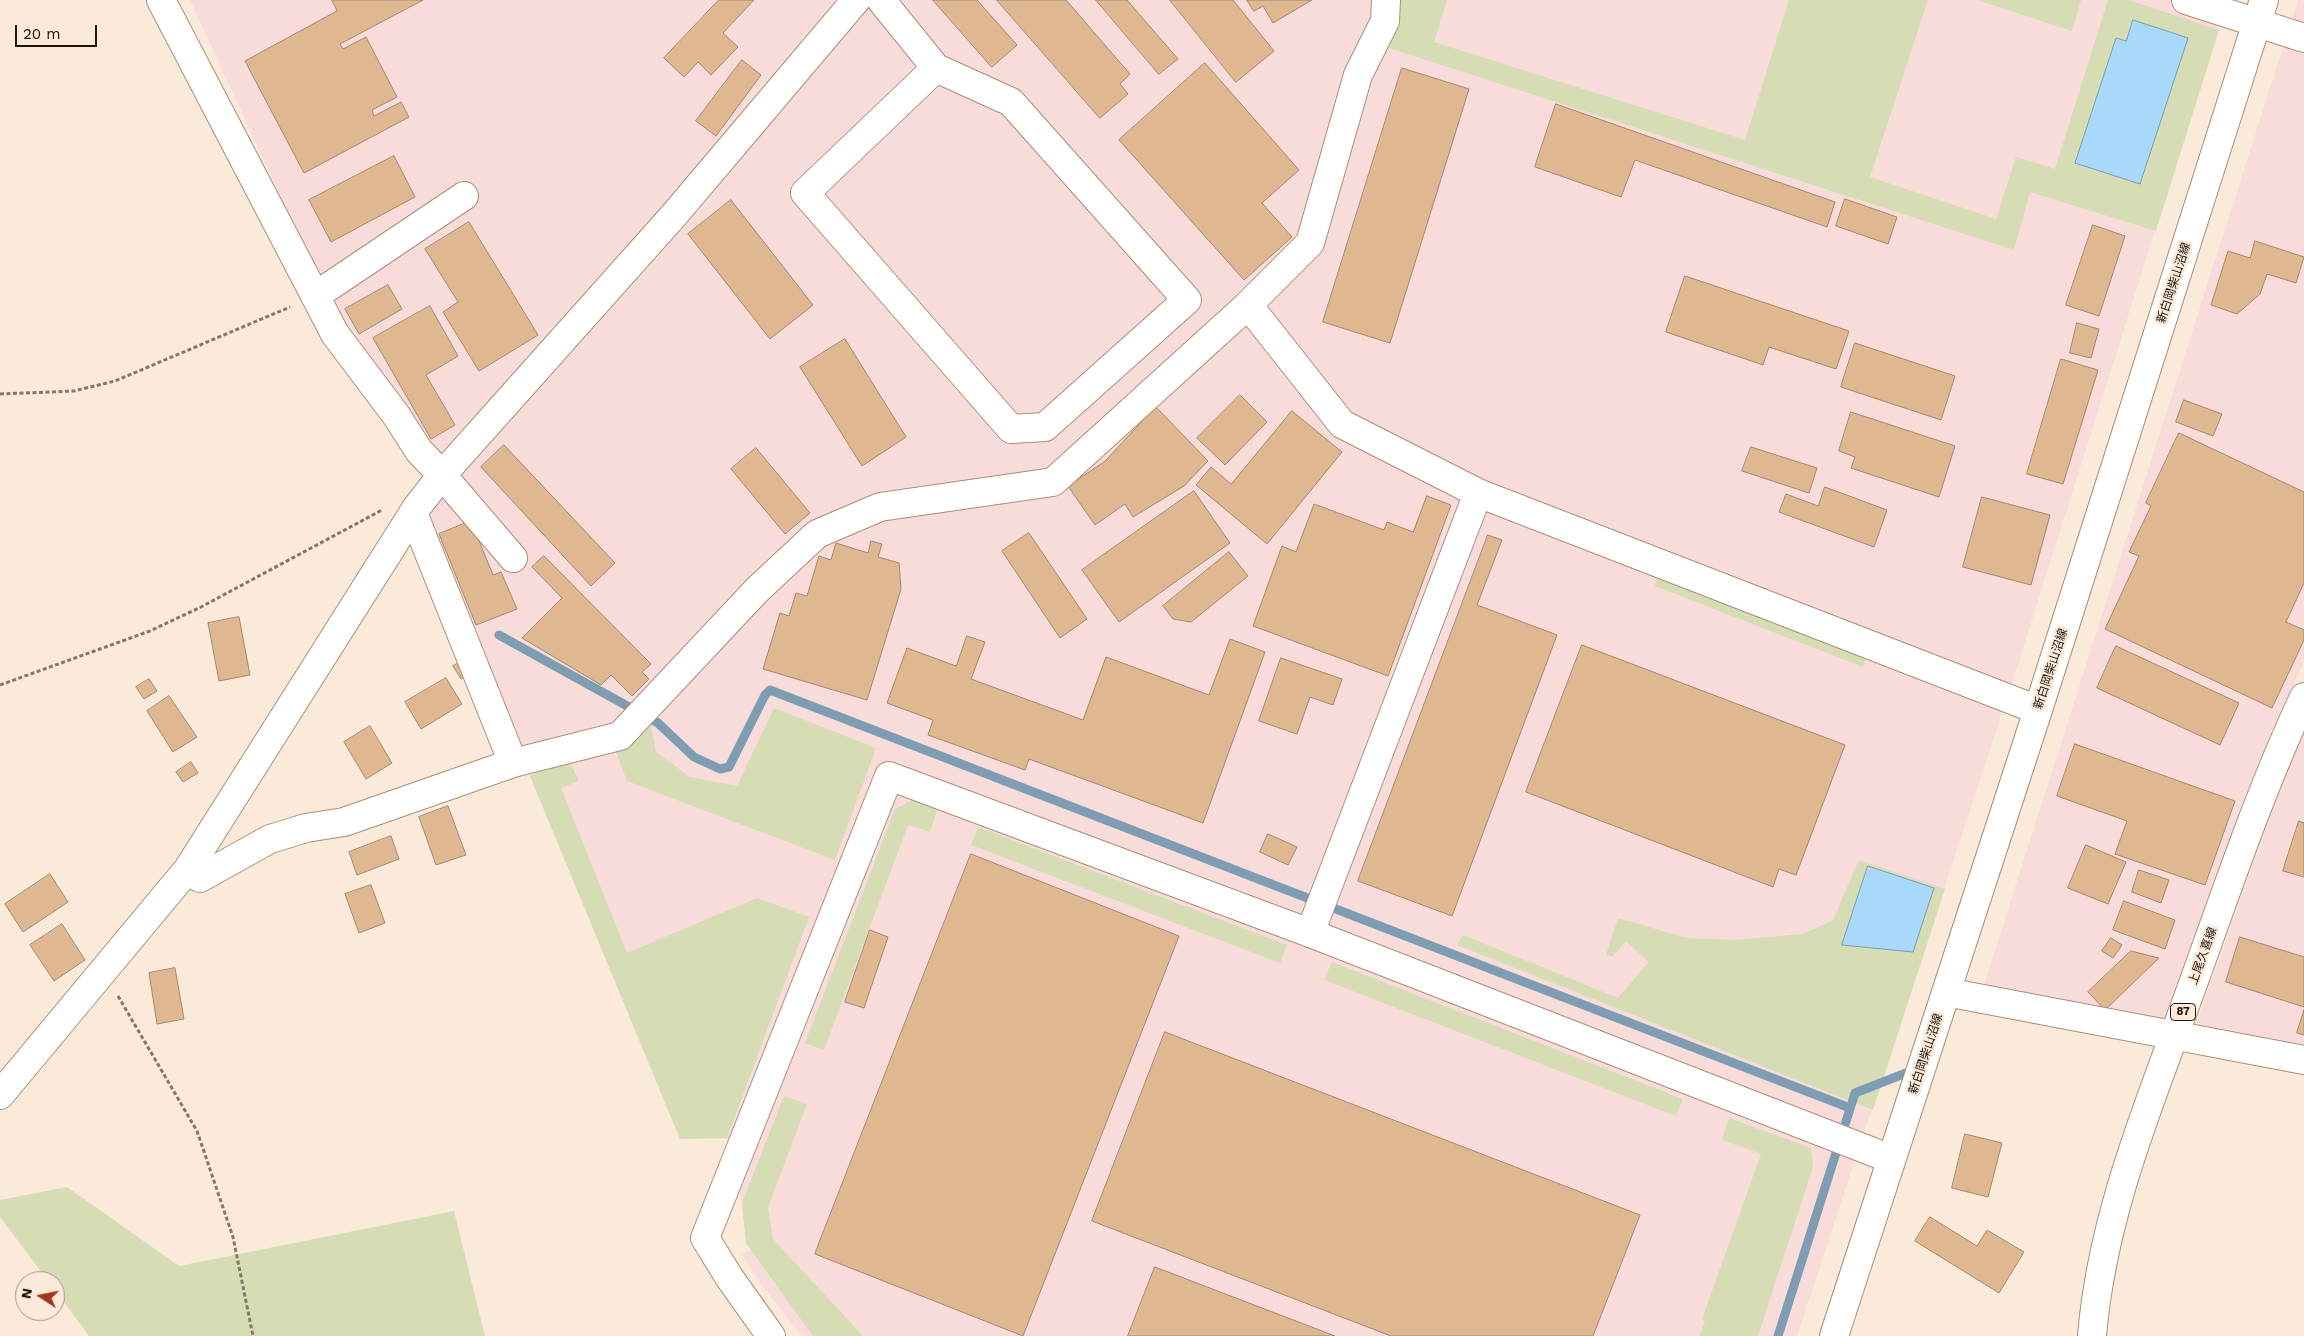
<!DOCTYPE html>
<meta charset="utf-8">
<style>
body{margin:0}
#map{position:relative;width:2304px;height:1336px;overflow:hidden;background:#fbeada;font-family:"Work Sans",sans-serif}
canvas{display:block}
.north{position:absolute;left:15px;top:1271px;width:50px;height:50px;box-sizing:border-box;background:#fbeada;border:1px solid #a39487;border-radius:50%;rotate:281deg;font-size:14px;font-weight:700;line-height:20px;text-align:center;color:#1e140a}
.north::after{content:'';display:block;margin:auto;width:18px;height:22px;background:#9f361d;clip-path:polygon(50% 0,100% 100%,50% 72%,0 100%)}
.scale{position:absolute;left:15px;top:25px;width:82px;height:22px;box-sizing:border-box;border:2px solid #1e140a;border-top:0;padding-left:6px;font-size:15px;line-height:18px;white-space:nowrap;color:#1e140a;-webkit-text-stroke:4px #fbeada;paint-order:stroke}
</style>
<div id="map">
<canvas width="2304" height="1336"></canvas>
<div class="north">N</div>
<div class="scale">20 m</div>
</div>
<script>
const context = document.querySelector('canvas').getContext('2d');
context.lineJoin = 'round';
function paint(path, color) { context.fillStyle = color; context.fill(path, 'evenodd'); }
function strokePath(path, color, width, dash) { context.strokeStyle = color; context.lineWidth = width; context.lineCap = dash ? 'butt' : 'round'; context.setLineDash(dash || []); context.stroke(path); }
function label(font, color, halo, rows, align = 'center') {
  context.font = font + ' "Work Sans","Noto Sans JP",sans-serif'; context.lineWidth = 5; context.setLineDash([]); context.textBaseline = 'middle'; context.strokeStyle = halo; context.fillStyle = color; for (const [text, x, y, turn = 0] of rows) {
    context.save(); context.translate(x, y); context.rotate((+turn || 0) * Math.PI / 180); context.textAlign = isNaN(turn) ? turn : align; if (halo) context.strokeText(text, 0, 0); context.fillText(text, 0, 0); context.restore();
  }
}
paint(new Path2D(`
 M 190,0 L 836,0 L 659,214 L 439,455 L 353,346 L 327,297 Z
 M 875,0 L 2228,0 L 2014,677 L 1797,1336 L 802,1336 L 763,1287 L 742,1255 L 751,1250 L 746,1243 L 742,1203 L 727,1138 L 680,1139 L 530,776 L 519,754 L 427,536 L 433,507 L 706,204 L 770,123 L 786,107 Z
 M 2298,0 L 2304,0 L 2304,661 L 2249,788 L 2164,1020 L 1982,991 Z
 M 2301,730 L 2304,730 L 2304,1054 L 2195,1026 Z`), '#f7dcda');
paint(new Path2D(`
 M 1401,0 L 1447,0 L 1434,42 L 1745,140 L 1789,0 L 1928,0 L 1870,177 L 1996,219 L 2016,157 L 2055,169 L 2108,0 L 2129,0 L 2219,30 L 2156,231 L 2030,192 L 2014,250 L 1389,48 L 1399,24 Z
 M 1977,0 L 2081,0 L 2072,31 Z
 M 1658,577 L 1866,659 L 1863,667 L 1655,586 Z
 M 774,708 L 876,748 L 835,860 L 627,781 L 615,749 L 627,748 L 651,726 L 656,752 L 690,777 L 737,786 Z
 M 569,761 L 579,781 L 561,788 L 627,953 L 757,898 L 809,917 L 727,1138 L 680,1139 L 530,776 Z
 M 913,800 L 937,810 L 930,832 L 908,825 L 824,1050 L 805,1043 L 895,809 Z
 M 978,827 L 1287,945 L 1280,963 L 971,845 Z
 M 1859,860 L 1945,889 L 1873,1110 L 1457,945 L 1463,935 L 1618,998 L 1649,962 L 1626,941 L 1613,956 L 1606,955 L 1618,918 L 1687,938 L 1735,940 L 1803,934 L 1833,920 Z
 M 1332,962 L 1683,1099 L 1676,1116 L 1324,980 Z
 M 784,1096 L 807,1104 L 768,1207 L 773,1239 L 863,1336 L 813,1336 L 746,1243 L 742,1203 Z
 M 1729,1118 L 1811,1148 L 1813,1167 L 1758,1336 L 1699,1336 L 1705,1322 L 1702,1319 L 1761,1154 L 1722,1140 Z
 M 67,1187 L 179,1266 L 454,1211 L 485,1336 L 89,1336 L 55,1290 L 55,1281 L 48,1281 L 0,1217 L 0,1200 Z`), '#d6dcb4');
const water = new Path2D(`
 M 2133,20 L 2188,38 L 2140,184 L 2075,163 L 2116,38 L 2126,41 Z
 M 1868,866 L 1934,888 L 1913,952 L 1842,945 Z`);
paint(water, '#a8d8fa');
strokePath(water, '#7f9db2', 1);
strokePath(new Path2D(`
 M 499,635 L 658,723 L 694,757 L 720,769 L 729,767 L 765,695 L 770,690 L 1850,1108
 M 1778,1336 L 1855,1093 L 1906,1073`), '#7f9db2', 9);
const building = new Path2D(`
 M 332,0 L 423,0 L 340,44 L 343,49 L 366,37 L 397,97 L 372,110 L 374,116 L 401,102 L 409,117 L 304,173 L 245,61 L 337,11 Z
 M 719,0 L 754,0 L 723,33 L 738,47 L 711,75 L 698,62 L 684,77 L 664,58 Z
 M 933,0 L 977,0 L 1017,45 L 992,67 Z
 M 997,0 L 1066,0 L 1130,74 L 1120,84 L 1128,94 L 1100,118 Z
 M 1096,0 L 1127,0 L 1178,59 L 1159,74 Z
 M 1170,0 L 1233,0 L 1274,51 L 1236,82 Z
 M 1247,0 L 1312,0 L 1273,23 L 1263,6 L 1254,11 Z
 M 742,60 L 761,75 L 716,136 L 696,121 Z
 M 1205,63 L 1299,170 L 1262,203 L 1292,237 L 1244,280 L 1119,140 Z
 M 1402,68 L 1469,89 L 1390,343 L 1323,322 Z
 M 1556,104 L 1835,202 L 1827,227 L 1635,160 L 1621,197 L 1535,167 Z
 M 394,156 L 415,197 L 331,242 L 309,200 Z
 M 1845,199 L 1897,217 L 1888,244 L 1836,226 Z
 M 731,200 L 813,305 L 770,339 L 688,234 Z
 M 469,222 L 538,335 L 479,371 L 443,312 L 458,302 L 425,249 Z
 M 2093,225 L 2125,236 L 2099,316 L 2066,305 Z
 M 2255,241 L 2304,257 L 2296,283 L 2267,274 L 2260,294 L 2237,314 L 2211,305 L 2228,251 L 2250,258 Z
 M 1685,276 L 1849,331 L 1836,369 L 1769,347 L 1763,365 L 1666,332 Z
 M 388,285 L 402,309 L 359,334 L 345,309 Z
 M 430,306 L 458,356 L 426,375 L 455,425 L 431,439 L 373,338 Z
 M 2077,323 L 2099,329 L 2091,358 L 2070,353 Z
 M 845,339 L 906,437 L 862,466 L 800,367 Z
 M 1855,343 L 1955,376 L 1941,420 L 1841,387 Z
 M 2061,359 L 2098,370 L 2063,484 L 2027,474 Z
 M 1240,395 L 1267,422 L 1225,465 L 1197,438 Z
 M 2184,400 L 2222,414 L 2213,436 L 2176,422 Z
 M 1156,407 L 1208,461 L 1184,486 L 1133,517 L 1125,504 L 1095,525 L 1068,486 L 1104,462 Z
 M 1292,411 L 1342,452 L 1267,544 L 1196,485 L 1211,467 L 1231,484 Z
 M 1851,412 L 1955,446 L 1939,497 L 1851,468 L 1855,457 L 1839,451 Z
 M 2179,433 L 2304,492 L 2304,583 L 2286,622 L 2304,630 L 2304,640 L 2272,708 L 2105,629 L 2139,556 L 2129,552 L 2151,506 L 2146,503 Z
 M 504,445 L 615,563 L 591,586 L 481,467 Z
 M 1751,447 L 1817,468 L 1809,493 L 1742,471 Z
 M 756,448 L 810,513 L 785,534 L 731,469 Z
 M 1825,487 L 1887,510 L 1874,547 L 1779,512 L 1786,494 L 1818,506 Z
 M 1194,491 L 1230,543 L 1119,622 L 1082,570 Z
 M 1427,496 L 1451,505 L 1388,676 L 1253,626 L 1282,546 L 1296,552 L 1314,504 L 1384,530 L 1387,522 L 1413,532 Z
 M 1982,497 L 2050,515 L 2031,585 L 1963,567 Z
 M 471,521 L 493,575 L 501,572 L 517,609 L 476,625 L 439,534 Z
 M 1029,533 L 1087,619 L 1060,638 L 1002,551 Z
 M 1488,535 L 1502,540 L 1477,605 L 1557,635 L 1452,916 L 1358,881 Z
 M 871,541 L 882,544 L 878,557 L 899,563 L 901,589 L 867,700 L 763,669 L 780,613 L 789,616 L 796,593 L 807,596 L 819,556 L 831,560 L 836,543 L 868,553 Z
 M 1229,552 L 1248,576 L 1191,622 L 1173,619 L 1163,606 Z
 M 544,556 L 651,664 L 642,672 L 649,679 L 632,696 L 611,675 L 601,685 L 522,638 L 562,598 L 532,567 Z
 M 239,617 L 250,675 L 219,681 L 208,623 Z
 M 967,636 L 985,642 L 971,679 L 1083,720 L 1106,657 L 1209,695 L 1230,639 L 1265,652 L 1203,823 L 1029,759 L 1025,770 L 928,735 L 933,720 L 887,703 L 907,648 L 956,666 Z
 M 1582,645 L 1845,745 L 1796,875 L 1779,869 L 1773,887 L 1526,792 Z
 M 2116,646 L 2239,703 L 2220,745 L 2097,688 Z
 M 1281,658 L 1342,679 L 1333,705 L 1310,697 L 1297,734 L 1259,721 Z
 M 461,662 L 469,674 L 461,679 L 453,666 Z
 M 446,678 L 462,704 L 421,729 L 405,702 Z
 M 149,679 L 157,691 L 144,699 L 136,687 Z
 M 169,696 L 197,737 L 173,752 L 147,711 Z
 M 370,726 L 392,763 L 366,779 L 344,742 Z
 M 2075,744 L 2235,801 L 2205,885 L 2115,854 L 2127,821 L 2057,796 Z
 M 191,762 L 198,773 L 183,782 L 176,772 Z
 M 448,806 L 466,855 L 436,865 L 419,817 Z
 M 2299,821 L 2304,823 L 2304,877 L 2283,871 Z
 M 1268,834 L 1297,847 L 1288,865 L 1260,852 Z
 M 391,836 L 399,859 L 357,875 L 349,852 Z
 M 2086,845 L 2126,862 L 2108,904 L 2068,888 Z
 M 971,854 L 1179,936 L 1023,1336 L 815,1254 Z
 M 2139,870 L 2169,880 L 2161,903 L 2132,892 Z
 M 50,874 L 68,902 L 23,932 L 5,904 Z
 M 371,885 L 385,923 L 359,933 L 345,894 Z
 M 2124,901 L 2175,920 L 2165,949 L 2113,930 Z
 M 62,924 L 85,960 L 54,981 L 30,945 Z
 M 870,930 L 888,937 L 864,1008 L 845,1002 Z
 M 2240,937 L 2304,957 L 2304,1007 L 2226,982 Z
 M 2111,938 L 2122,945 L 2113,958 L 2102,951 Z
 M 2131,951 L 2159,958 L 2105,1010 L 2088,992 Z
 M 175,968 L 184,1019 L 157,1024 L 149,973 Z
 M 2304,1010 L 2304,1035 L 2297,1033 Z
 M 1165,1032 L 1640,1215 L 1593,1336 L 1391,1336 L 1092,1221 Z
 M 1965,1134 L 2002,1143 L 1988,1197 L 1952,1188 Z
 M 1930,1217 L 1977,1246 L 1987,1230 L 2024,1252 L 1999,1293 L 1915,1241 Z
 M 1155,1267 L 1335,1336 L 1128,1336 Z`);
paint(building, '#dfb892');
strokePath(building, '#a38970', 1);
const minor = new Path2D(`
 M 161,0 L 335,334 L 396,415 L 419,451 L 442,475 L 513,558
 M 881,0 L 936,68 L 1011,102 L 1187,300 L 1045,427 L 1011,429 L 805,193 L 936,68
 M 2186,0 L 2304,38
 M 315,296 L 464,196
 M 1248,305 L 1342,424 L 1478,493 L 2038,710
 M 413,513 L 513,763
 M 188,869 L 200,878 L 270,839 L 306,828 L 344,822 L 513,763 L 620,736 L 757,590 L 817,534 L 880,507 L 1053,482 L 1248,305 L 1310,243 L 1358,75 L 1385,21 L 1386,0
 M 1310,933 L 1478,493
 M 1946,992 L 2304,1060
 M 0,1095 L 188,869 L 417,507 L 442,475 L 675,214 L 856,0
 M 771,1336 L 729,1277 L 705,1238 L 889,776 L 1310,933 L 1891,1159
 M 1834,1336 L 2038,710 L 2264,0`);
const major = new Path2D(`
 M 2092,1336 C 2102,1215 2149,1105 2190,992 C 2226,893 2259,793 2304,697`);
strokePath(minor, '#a98f76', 30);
strokePath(major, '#a98f76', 30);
strokePath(new Path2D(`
 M 0,394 L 74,391 L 115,381 L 290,307
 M 0,685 L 150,631 L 201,607 L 382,510
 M 118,996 L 197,1131 L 233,1237 L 253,1336`), '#84776a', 3, [4, 2.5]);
strokePath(minor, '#fff', 28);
strokePath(major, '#fff', 28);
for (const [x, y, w] of [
 [2183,1012,25]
]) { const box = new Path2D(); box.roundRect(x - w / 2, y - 8.5, w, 17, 4); context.fillStyle = '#fbeada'; context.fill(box); strokePath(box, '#1e140a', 1); }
label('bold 11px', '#1e140a', null, [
 ["87",2183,1012]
]);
label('12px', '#1e140a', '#fbeada', [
 ["新白岡柴山沼線",2174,283,-72],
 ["新白岡柴山沼線",2051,669,-72],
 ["上尾久喜線",2203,956,-70],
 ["新白岡柴山沼線",1926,1054,-72]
]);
</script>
